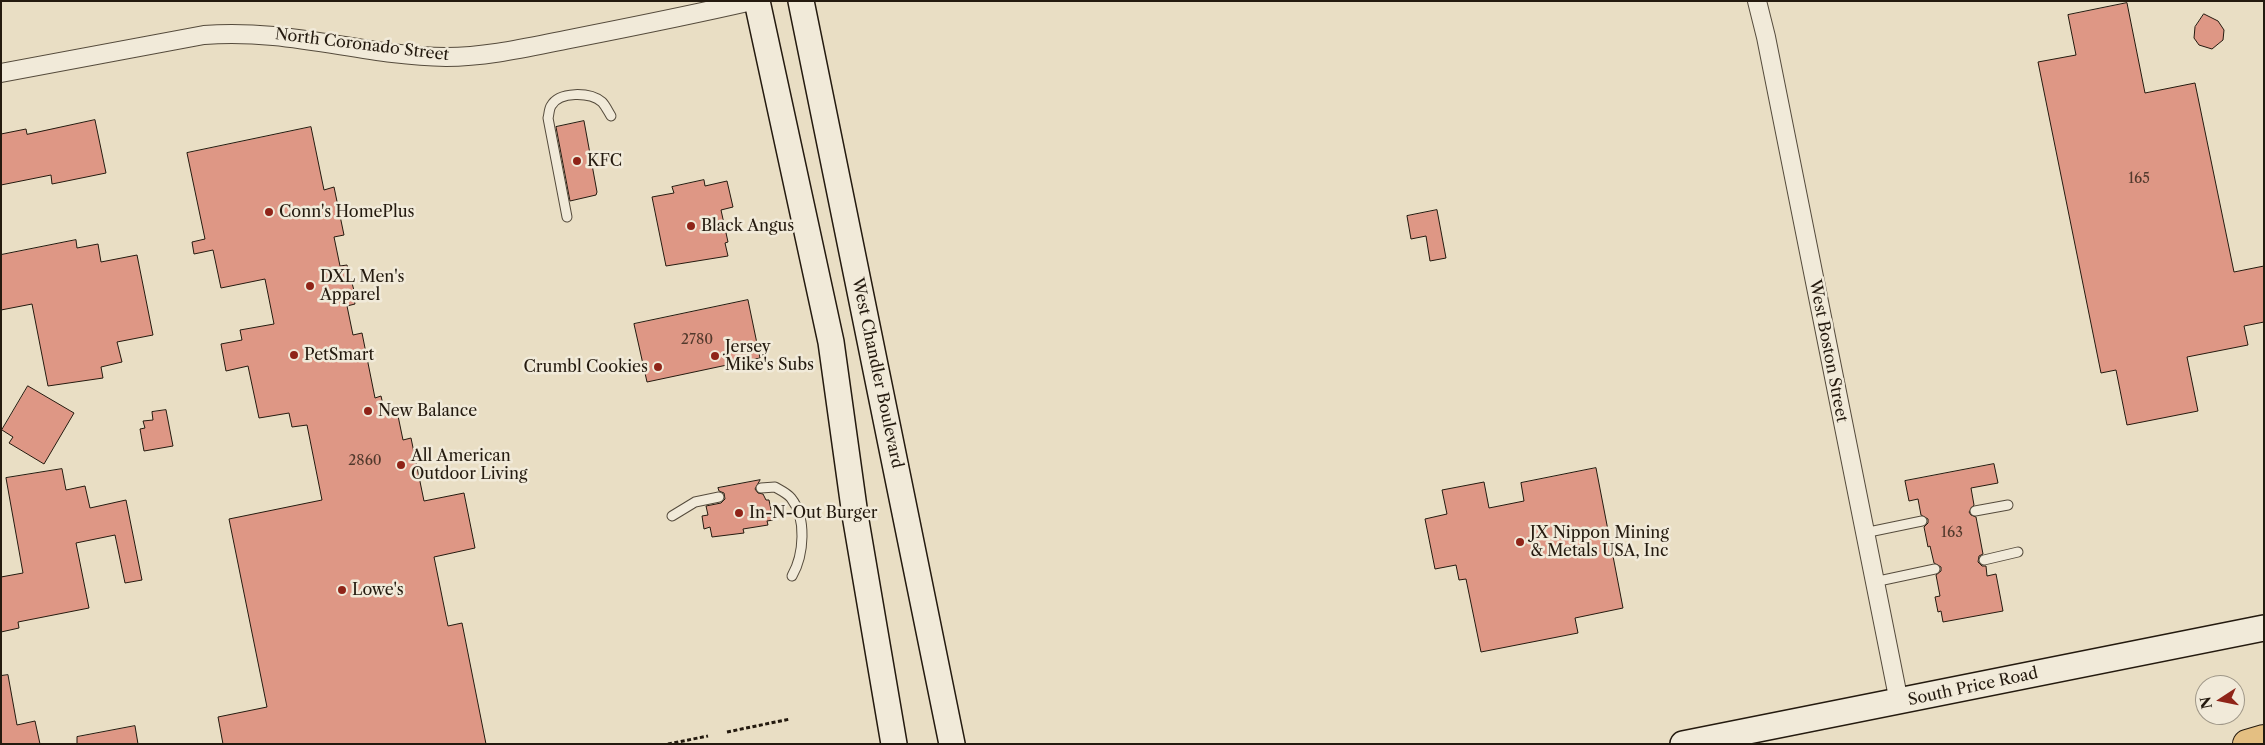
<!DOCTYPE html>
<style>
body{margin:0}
#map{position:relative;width:2265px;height:745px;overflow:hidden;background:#e9dec4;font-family:"Libre Caslon Text",serif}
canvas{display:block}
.frame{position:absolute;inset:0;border:2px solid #241a0f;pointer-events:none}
.north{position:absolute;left:2195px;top:675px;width:50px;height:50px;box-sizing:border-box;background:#f1ead9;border:1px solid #9f9788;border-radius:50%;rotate:259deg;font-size:14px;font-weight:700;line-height:20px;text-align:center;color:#241a0f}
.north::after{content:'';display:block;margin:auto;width:18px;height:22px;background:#8f2418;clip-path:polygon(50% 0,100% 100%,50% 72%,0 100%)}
</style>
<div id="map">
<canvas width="2265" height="745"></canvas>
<div class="frame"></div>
<div class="north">N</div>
</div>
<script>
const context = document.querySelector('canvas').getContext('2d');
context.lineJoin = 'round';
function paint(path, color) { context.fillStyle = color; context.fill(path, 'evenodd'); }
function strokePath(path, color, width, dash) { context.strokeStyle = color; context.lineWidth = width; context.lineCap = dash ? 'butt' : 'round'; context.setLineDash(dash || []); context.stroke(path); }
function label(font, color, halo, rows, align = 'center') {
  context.font = font + ' "Libre Caslon Text",serif'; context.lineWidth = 5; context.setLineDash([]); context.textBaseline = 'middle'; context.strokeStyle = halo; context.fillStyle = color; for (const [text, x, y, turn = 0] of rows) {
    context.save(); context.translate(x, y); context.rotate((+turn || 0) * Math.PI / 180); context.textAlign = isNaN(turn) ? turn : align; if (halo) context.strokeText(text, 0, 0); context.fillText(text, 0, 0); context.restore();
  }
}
const building = new Path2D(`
 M 2127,3 L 2145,93 L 2195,83 L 2234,272 L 2264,266 L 2264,322 L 2244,326 L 2248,345 L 2187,357 L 2198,411 L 2127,425 L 2116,370 L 2101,373 L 2038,62 L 2076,55 L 2068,15 Z
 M 2204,14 L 2218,21 L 2224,30 L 2223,40 L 2212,49 L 2199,45 L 2194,38 L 2195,27 Z
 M 95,120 L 106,173 L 52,184 L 51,175 L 1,185 L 1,134 L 26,129 L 27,134 Z
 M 584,121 L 597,192 L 596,195 L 570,201 L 556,127 Z
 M 311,127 L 324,190 L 334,187 L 344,235 L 334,237 L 340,266 L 347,265 L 355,294 L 353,295 L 355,304 L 347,306 L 353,335 L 362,333 L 375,398 L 381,396 L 385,413 L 397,411 L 403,440 L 411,438 L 424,501 L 464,493 L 475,548 L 434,557 L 448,626 L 462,623 L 486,744 L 223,744 L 218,717 L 267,707 L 229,519 L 322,500 L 307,425 L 292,427 L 289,413 L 259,418 L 248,366 L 226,371 L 221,344 L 242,340 L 240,330 L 274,324 L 265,279 L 221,288 L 213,250 L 194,254 L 192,242 L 205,239 L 187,153 Z
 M 704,180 L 705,186 L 727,181 L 733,207 L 721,210 L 728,242 L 725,243 L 728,256 L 666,266 L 652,197 L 674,193 L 672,187 Z
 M 1437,210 L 1446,258 L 1430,261 L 1426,236 L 1411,239 L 1407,216 Z
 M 76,240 L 77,248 L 98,244 L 101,262 L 137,255 L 153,335 L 117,342 L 122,362 L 101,367 L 103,378 L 48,386 L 32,304 L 1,310 L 1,255 Z
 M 748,300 L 760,358 L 647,382 L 634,324 Z
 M 28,386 L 74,413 L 44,464 L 9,443 L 13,437 L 2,430 Z
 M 166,410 L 173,446 L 144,451 L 140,429 L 145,428 L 143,421 L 153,420 L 152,412 Z
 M 1994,464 L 1998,483 L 1971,488 L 1974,505 L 1969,512 L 1971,515 L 1976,517 L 1983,554 L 1979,556 L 1978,562 L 1982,566 L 1986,566 L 1987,576 L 1996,574 L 2003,611 L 1943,622 L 1941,611 L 1938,612 L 1935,597 L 1940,596 L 1936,575 L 1941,571 L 1941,567 L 1934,563 L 1930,546 L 1928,547 L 1924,527 L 1928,523 L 1928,519 L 1921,515 L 1918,499 L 1909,501 L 1905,481 Z
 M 1596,468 L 1623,608 L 1575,618 L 1578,633 L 1481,652 L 1466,579 L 1459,580 L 1456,565 L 1435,569 L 1425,519 L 1447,514 L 1442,490 L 1484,482 L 1489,508 L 1524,501 L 1521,483 Z
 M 62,469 L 66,490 L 85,486 L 90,508 L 126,500 L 142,580 L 125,583 L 115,535 L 76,543 L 89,608 L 18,622 L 19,628 L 1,632 L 1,577 L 23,573 L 6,478 Z
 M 760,480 L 755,489 L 758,493 L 763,494 L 766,500 L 769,500 L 773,520 L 767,521 L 768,525 L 743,529 L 744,533 L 712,537 L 710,527 L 704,529 L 702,516 L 708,515 L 706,506 L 721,503 L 725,499 L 724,493 L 719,491 L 718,488 Z
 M 8,675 L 17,725 L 35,721 L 40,744 L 1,744 L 1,676 Z
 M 135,726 L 138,744 L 77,744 L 77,737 Z`);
paint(building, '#de9785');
strokePath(building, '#241a0f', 1);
const service = new Path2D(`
 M 567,217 L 548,118 C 549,115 549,109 551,106 C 559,91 590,92 602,102 C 605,105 608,111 611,116
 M 761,488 L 775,487 C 780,490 787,493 791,498 C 807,518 804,555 792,576
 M 1975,511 L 2008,505
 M 672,516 L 695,502 L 719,497
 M 1864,533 L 1922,521
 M 1984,560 L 2018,552
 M 1874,582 L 1935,569`);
const minor = new Path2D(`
 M 1757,1 L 1766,37 L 1899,702
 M 1,73 L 204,35 C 289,28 363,56 446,57 C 488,57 529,47 570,39 C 631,27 691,15 752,1`);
const secondary = new Path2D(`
 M 757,1 L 831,342 L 855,515 L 894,744
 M 801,1 L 952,744
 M 1683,744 L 2264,628`);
const motorway = new Path2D(`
 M 2247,744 L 2264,739`);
strokePath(service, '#554b3c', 11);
strokePath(minor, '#554b3c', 20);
strokePath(secondary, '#241a0f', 28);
strokePath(motorway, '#241a0f', 30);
strokePath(new Path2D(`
 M 727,732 L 790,719
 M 668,744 L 708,736`), '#241a0f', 3, [4, 2.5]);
strokePath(service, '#f1ead9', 9);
strokePath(minor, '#f1ead9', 18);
strokePath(secondary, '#f1ead9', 25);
strokePath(motorway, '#e4bf82', 28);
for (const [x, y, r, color] of [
 [577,161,5,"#8f2418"],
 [269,212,5,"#8f2418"],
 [691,226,5,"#8f2418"],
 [310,286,5,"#8f2418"],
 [294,355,5,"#8f2418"],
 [715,356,5,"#8f2418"],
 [658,367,5,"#8f2418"],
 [368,411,5,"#8f2418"],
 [401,465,5,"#8f2418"],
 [739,513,5,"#8f2418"],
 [1520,542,5,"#8f2418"],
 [342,590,5,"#8f2418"]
]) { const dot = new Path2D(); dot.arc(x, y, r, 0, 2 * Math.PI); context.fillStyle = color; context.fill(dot); strokePath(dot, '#f1ead9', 2); }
label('14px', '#52392c', null, [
 ["165",2139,179],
 ["2780",697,340],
 ["2860",365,461],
 ["163",1952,533]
]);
label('16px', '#241a0f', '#f1ead9', [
 ["North Coronado Street",362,45,7],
 ["West Boston Street",1828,351,79],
 ["West Chandler Boulevard",877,373,78],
 ["South Price Road",1973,687,-12]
]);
label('16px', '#241a0f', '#f1ead9', [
 ["KFC",587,161],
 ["Conn's HomePlus",279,212],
 ["Black Angus",701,226],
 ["DXL Men's",320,277],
 ["Apparel",320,295],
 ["Jersey",725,347],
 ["Mike's Subs",725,365],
 ["PetSmart",304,355],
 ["Crumbl Cookies",648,367,"right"],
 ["New Balance",378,411],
 ["All American",411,456],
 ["Outdoor Living",411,474],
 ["In-N-Out Burger",749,513],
 ["JX Nippon Mining",1530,533],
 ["& Metals USA, Inc",1530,551],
 ["Lowe's",352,590]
], 'left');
</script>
